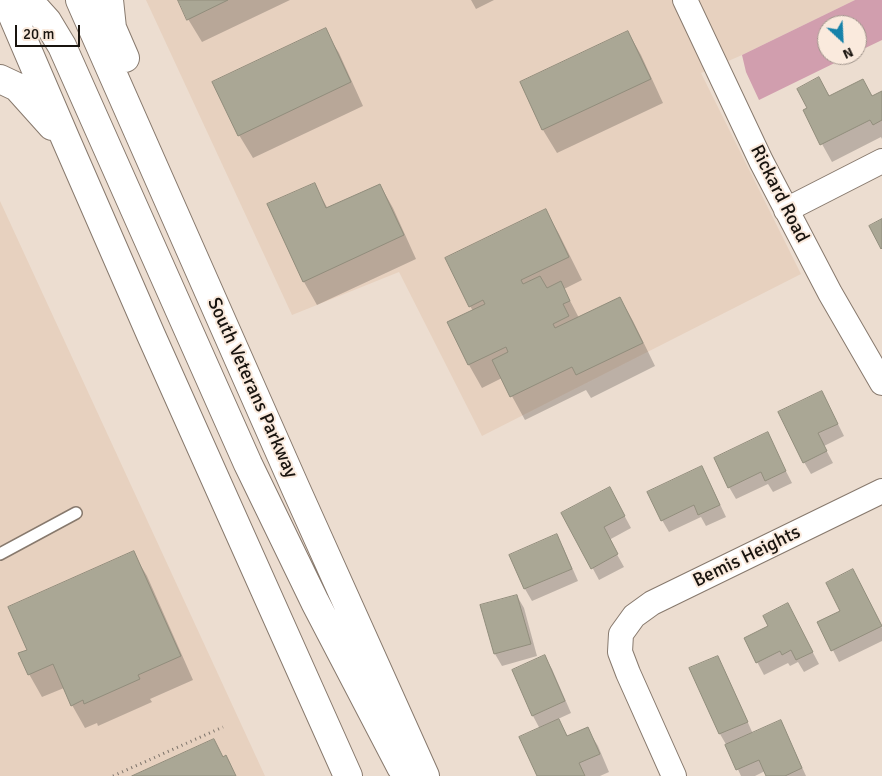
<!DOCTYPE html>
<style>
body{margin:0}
#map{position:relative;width:882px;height:776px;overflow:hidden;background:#ecddd0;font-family:Signika,sans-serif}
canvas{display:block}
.north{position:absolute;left:817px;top:15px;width:50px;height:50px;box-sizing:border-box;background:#faeadd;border:1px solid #a0948b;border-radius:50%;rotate:155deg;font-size:14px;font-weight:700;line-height:20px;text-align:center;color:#19140f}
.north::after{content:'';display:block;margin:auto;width:18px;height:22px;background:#1682aa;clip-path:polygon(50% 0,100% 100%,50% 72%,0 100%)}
.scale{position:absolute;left:15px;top:25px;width:65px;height:22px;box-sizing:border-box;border:2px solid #19140f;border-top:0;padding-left:6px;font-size:15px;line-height:18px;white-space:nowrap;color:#19140f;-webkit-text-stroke:4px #faeadd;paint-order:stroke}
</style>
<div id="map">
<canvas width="882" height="776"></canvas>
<div class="north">N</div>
<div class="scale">20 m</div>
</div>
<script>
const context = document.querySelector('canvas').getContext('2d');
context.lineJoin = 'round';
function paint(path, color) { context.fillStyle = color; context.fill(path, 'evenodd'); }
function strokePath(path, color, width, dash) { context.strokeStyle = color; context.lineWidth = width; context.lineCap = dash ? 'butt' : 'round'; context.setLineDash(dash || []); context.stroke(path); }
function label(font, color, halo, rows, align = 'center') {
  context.font = font + ' Signika,sans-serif'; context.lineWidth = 4; context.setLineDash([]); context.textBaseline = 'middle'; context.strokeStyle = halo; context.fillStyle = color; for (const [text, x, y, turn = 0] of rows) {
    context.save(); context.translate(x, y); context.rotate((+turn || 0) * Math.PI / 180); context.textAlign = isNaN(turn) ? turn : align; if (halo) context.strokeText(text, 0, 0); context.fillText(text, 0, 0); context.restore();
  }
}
paint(new Path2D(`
 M 146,0 L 855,0 L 742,55 L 701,73 L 801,274 L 482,436 L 399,272 L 292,315 Z
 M 0,201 L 265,776 L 0,776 Z`), '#e7d1bf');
paint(new Path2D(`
 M 855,0 L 882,0 L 882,40 L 857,52 L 857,25 L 827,25 L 827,55 L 851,55 L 759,100 L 746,72 L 742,55 Z`), '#d19eae');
paint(new Path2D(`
 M 179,0 L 290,0 L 202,42 L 188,19 Z
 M 471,0 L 494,0 L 476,9 Z
 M 325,30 L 339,53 L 363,106 L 253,158 L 239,135 Z
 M 628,32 L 641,55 L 663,103 L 557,153 L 543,130 L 521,82 Z
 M 819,78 L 830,97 L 873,97 L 882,93 L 882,139 L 881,137 L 832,162 L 822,144 L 809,109 Z
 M 314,184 L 328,209 L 380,185 L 393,208 L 416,259 L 317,305 L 304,282 L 269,205 Z
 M 546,211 L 559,234 L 582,280 L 564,289 L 579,318 L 620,298 L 633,321 L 655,366 L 591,398 L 586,390 L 525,420 L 502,378 L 482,388 L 469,365 L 449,323 L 473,311 L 470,306 Z
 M 828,404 L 844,436 L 824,446 L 833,463 L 811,474 L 804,462 Z
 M 767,434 L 792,483 L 773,492 L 768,484 L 736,499 L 729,487 Z
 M 708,479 L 726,517 L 706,526 L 701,517 L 669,532 L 662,520 Z
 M 616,500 L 631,528 L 609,540 L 624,567 L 599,580 L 563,513 Z
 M 556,536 L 563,547 L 578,581 L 532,601 L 525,589 L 511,556 Z
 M 133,553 L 147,576 L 193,680 L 150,699 L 152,702 L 98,726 L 97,723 L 85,728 L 72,705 L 64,688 L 42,697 L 29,674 L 29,650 Z
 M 860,583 L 882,628 L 882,641 L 839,662 L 819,623 L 841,612 Z
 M 517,596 L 524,608 L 537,656 L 502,666 L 495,654 Z
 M 794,617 L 819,664 L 804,672 L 798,662 L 790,666 L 788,663 L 764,675 L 745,639 Z
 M 545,657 L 552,669 L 571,713 L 558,719 L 568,737 L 587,728 L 598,746 L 609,772 L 600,776 L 538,776 L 540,729 L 533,716 Z
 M 717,657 L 724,669 L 753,734 L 780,722 L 787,734 L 806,776 L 767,776 L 765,771 L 755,776 L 741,776 L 727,746 L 720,734 L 691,669 Z`), '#0003');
const building = new Path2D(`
 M 178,0 L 228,0 L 187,20 Z
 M 326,28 L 351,82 L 238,136 L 212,82 Z
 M 628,31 L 651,79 L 542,130 L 520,82 Z
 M 819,77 L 829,96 L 863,79 L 872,96 L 882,91 L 882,120 L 873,125 L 870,120 L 820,145 L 803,110 L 807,108 L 797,89 Z
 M 315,183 L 326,208 L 380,184 L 404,235 L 303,282 L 267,204 Z
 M 546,209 L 569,257 L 521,280 L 523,284 L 540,276 L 547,288 L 561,281 L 570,301 L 563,304 L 569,316 L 553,324 L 555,328 L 620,297 L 643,343 L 576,375 L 572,367 L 510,397 L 492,360 L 508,352 L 506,347 L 468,365 L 447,322 L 485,304 L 483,300 L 469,307 L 445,258 Z
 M 882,219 L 882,248 L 881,249 L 869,226 Z
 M 822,391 L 838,424 L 818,433 L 827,451 L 803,463 L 778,412 Z
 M 768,432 L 786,471 L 765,481 L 761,472 L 728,488 L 714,458 Z
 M 702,466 L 720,505 L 698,515 L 694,505 L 661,521 L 647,492 Z
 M 610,487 L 625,516 L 604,527 L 618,554 L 591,569 L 561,513 Z
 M 557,534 L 572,569 L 524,589 L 509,555 Z
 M 134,551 L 181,656 L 138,675 L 140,679 L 84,704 L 83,700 L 71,706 L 53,664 L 28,675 L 18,653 L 27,650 L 8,607 Z
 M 853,569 L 882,626 L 831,651 L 817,622 L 840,611 L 826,583 Z
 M 517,595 L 531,644 L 494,654 L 480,605 Z
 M 788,603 L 813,652 L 796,660 L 791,650 L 782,655 L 780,651 L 756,663 L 744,638 L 768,626 L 763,616 Z
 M 545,655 L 565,701 L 532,716 L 512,670 Z
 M 718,656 L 748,722 L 719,734 L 689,668 Z
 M 559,719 L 567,736 L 588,727 L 600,754 L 579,763 L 585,776 L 537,776 L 519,737 Z
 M 781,720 L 802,768 L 785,776 L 766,776 L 759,760 L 736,770 L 725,745 Z
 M 214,739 L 223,757 L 226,755 L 236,776 L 132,776 Z`);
paint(building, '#aaa795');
strokePath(building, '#918d7c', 1);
const service = new Path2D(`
 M 0,554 L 76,513`);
const minor = new Path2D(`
 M 685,0 L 761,161 L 830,293 L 882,383
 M 786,210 L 882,161
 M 674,776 L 628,673 L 620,652 L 621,634 L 634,616 L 652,603 L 882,491`);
const trunk = new Path2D(`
 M 6,0 L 66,140 L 151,335 L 348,776
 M 19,0 L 38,11 L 47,21 L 62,46 L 248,464 L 315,602 L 401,767 L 408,776
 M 80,0 L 296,489 L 425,776
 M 109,0 L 112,28 L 125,58
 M 0,79 L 17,87 L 52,126`);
strokePath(service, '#87796d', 14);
strokePath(minor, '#87796d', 26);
strokePath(trunk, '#87796d', 30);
strokePath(new Path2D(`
 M 113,776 L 223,727`), '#7c736a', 3, [1, 4]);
strokePath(service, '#fff', 11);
strokePath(minor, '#fff', 24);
strokePath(trunk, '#fff', 28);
label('19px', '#19140f', '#faeadd', [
 ["Rickard Road",779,194,63],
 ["South Veterans Parkway",252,388,66],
 ["Bemis Heights",747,557,-26]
]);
</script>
